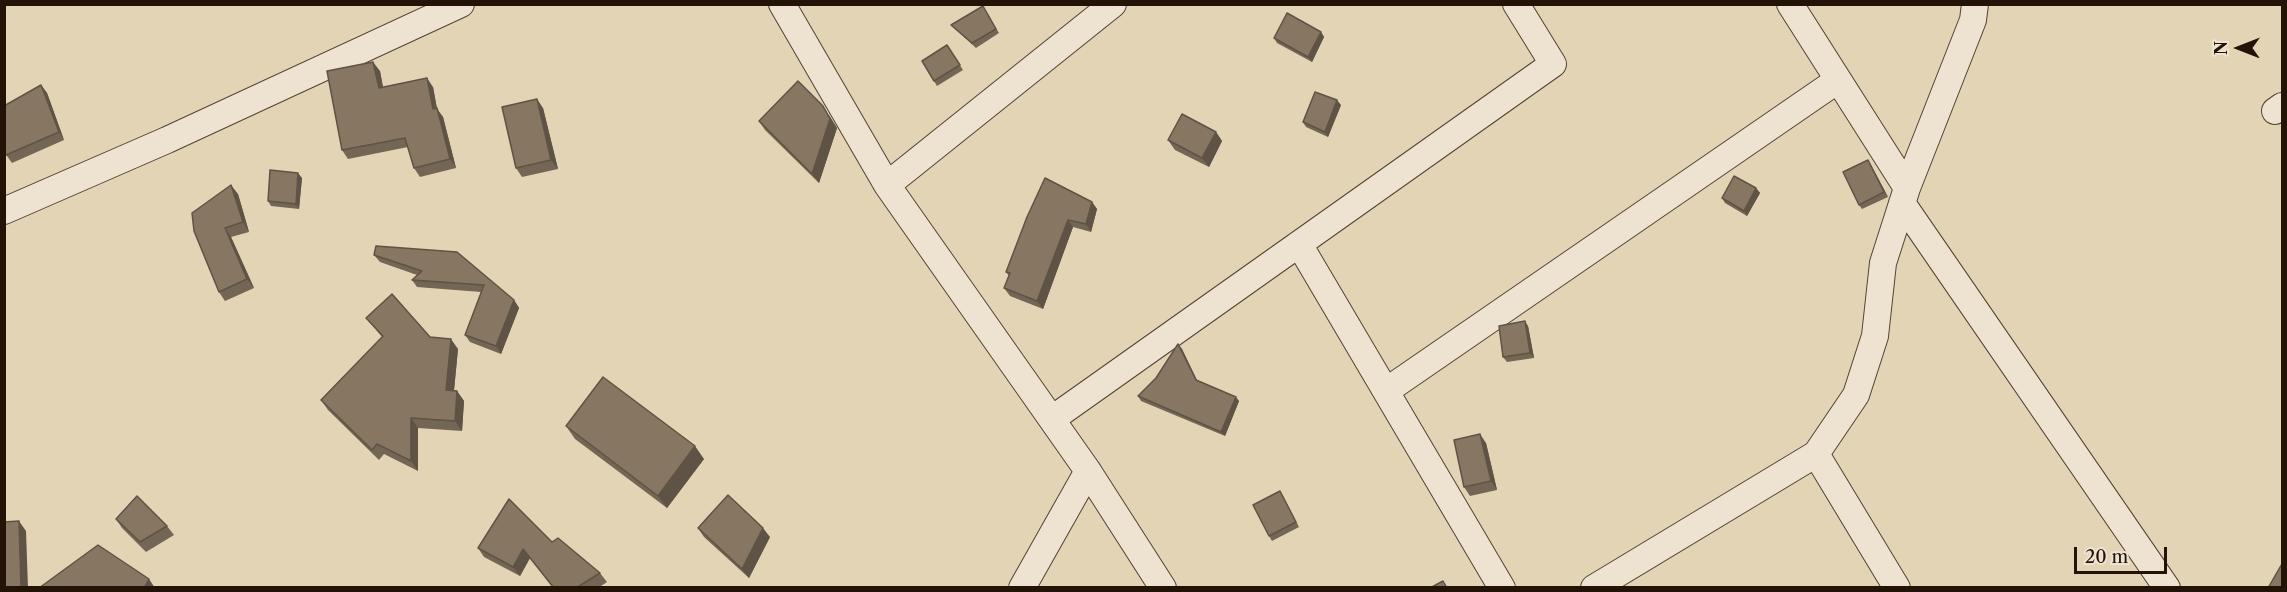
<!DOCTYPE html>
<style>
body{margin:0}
#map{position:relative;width:2287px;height:592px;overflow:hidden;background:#e4d4b6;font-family:"Libre Caslon Text",serif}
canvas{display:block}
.frame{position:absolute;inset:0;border:6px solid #221306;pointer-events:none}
.north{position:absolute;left:2209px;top:18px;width:60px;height:60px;-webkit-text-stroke:4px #ede3d0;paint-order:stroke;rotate:270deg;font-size:16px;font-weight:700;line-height:24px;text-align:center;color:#221306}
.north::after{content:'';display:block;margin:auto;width:21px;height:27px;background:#221306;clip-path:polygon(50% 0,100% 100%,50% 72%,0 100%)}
.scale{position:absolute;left:2074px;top:547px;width:93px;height:27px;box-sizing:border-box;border:3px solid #221306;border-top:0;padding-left:8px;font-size:18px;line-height:21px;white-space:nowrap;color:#221306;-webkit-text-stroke:4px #ede3d0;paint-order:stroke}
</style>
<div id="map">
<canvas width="2287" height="592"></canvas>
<div class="frame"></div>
<div class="north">N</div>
<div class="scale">20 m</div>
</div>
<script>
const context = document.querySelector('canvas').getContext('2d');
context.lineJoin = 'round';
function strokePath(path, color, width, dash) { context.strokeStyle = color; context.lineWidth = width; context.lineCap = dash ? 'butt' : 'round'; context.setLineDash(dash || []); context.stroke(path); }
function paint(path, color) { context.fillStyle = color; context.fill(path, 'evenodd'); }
const minor = new Path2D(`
 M 782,4 L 887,185 L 1088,471 L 1163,588
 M 1790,4 L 1907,188 L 1883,263 L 1875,336 L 1856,395 L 1816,454
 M 2275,111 L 2282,106
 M 887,185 L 1113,4
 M 1907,188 L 1973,20 L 1975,4
 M 1902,203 L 2167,588
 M 4,211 L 167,140 L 461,4
 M 1299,244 L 1502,588
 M 1386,391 L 1838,80
 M 1052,419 L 1553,64 L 1516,4
 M 1022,588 L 1088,471
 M 1594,588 L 1816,454 L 1897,588`);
strokePath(minor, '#524332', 28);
strokePath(minor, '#ede3d0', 26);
paint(new Path2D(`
 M 983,6 L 999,33 L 976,48 L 955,29 L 951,25 Z
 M 1321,32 L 1324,37 L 1312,62 L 1277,43 L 1274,38 Z
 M 947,45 L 963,70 L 937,86 L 922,61 Z
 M 380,71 L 383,88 L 433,87 L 437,109 L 443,117 L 456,168 L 420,177 L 414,168 L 408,147 L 348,159 L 342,150 Z
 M 41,85 L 47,93 L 64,140 L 12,163 L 4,152 Z
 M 1341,105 L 1328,137 L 1306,127 L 1303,122 Z
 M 543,108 L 558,169 L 522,177 L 516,168 Z
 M 829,115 L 837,128 L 819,183 L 765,130 L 759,121 Z
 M 1216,132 L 1222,141 L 1209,167 L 1175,150 L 1168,140 Z
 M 1871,165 L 1888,197 L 1862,209 L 1859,205 Z
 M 302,178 L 299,209 L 271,206 L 268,201 Z
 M 1045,178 L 1092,202 L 1097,209 L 1091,232 L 1073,227 L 1043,309 L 1010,296 L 1004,288 L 1009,276 L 1006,272 Z
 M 1756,188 L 1760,193 L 1747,216 L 1725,203 L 1722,198 Z
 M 238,194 L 249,232 L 231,237 L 254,288 L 225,301 L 219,292 L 194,231 Z
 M 457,252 L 514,300 L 519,308 L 501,354 L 470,342 L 465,335 L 481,292 L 417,287 L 412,280 L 417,275 L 380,262 L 374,255 Z
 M 366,318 L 430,337 L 458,349 L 454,391 L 457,391 L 464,401 L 462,431 L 418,428 L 418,471 L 384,454 L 379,460 L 328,410 L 321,400 L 382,337 Z
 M 1528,326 L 1534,358 L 1507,362 L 1503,357 Z
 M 1178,344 L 1182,349 L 1197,380 L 1239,401 L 1225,436 L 1141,401 L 1138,396 L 1156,378 Z
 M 566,426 L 704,459 L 667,508 L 575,439 Z
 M 1486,443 L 1497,490 L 1470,496 L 1464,487 Z
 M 1283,496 L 1299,527 L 1272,541 L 1269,536 Z
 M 116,519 L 167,526 L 174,535 L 146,552 L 122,528 Z
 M 698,528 L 770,537 L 749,578 L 704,537 Z
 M 552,542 L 600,573 L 607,582 L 598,588 L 553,588 L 530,558 L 520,576 L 484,557 L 478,548 Z`), '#746654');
paint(new Path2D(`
 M 1321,32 L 1324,37 L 1312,62 L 1308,57 Z
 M 373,62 L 380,71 L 385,97 L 379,88 Z
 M 427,78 L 433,87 L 437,109 L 443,117 L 456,168 L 450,159 L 433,109 Z
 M 41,85 L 47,93 L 64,140 L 59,132 Z
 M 537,99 L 543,108 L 558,169 L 551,160 Z
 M 1337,100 L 1341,105 L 1328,137 L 1325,132 Z
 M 823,106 L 837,128 L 819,183 L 812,174 Z
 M 1216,132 L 1222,141 L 1209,167 L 1202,158 Z
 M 1868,160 L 1871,165 L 1888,197 L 1884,192 Z
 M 298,173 L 302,178 L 299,209 L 296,204 Z
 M 231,185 L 238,194 L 249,232 L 243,222 Z
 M 1756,188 L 1760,193 L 1747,216 L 1744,211 Z
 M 1092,202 L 1097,209 L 1091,232 L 1086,224 Z
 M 1068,220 L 1073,227 L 1043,309 L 1037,301 Z
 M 225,228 L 231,237 L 254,288 L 247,279 Z
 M 514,300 L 519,308 L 501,354 L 496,346 Z
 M 1525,321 L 1528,326 L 1534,358 L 1530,353 Z
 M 451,339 L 458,349 L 453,400 L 446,390 Z
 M 1178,344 L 1182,349 L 1199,385 L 1196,380 Z
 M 457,391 L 464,401 L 462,431 L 455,421 Z
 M 1236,397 L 1239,401 L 1225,436 L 1221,432 Z
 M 411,418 L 418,428 L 418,471 L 411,461 Z
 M 1480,434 L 1486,443 L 1497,490 L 1491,481 Z
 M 695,446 L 704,459 L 667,508 L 658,496 Z
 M 19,521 L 26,531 L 28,588 L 21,588 Z
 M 763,528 L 770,537 L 749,578 L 742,569 Z
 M 523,549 L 530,558 L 520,576 L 513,567 Z
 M 149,579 L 155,588 L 144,588 Z`), '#5e5345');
const building = new Path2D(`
 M 983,6 L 996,29 L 972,43 L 951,25 Z
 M 1287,13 L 1321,32 L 1308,57 L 1274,38 Z
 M 947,45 L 960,65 L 934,81 L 922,61 Z
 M 373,62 L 379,88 L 427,78 L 433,109 L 437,108 L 450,159 L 414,168 L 405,138 L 342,150 L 327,71 Z
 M 798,81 L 823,106 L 830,119 L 812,174 L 759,121 Z
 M 41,85 L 59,132 L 6,155 L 4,152 L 4,106 Z
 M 1315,92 L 1337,100 L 1325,132 L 1303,122 Z
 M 537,99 L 551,160 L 516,168 L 502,107 Z
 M 1182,114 L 1216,132 L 1202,158 L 1168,140 Z
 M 1868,160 L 1884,192 L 1859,205 L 1843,172 Z
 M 270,170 L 298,173 L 296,204 L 268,201 Z
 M 1734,176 L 1756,188 L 1744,211 L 1722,198 Z
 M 1045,178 L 1092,202 L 1086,224 L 1068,220 L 1037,301 L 1004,288 L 1010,273 L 1006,272 L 1027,217 Z
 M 231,185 L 243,222 L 225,228 L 247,279 L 219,292 L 194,231 L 192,213 Z
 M 376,246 L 457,252 L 514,300 L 496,346 L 465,335 L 484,285 L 412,280 L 422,271 L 374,255 Z
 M 392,294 L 430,337 L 451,339 L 446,390 L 457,391 L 455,421 L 411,418 L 411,461 L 377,444 L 372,450 L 321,400 L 383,336 L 366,318 Z
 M 1525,321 L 1530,353 L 1503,357 L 1499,326 Z
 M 1178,344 L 1196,380 L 1236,397 L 1221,432 L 1138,396 L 1156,378 Z
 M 603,377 L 695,446 L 658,496 L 566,426 Z
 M 1480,434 L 1491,481 L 1464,487 L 1454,440 Z
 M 1280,491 L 1296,522 L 1269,536 L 1253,505 Z
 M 728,495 L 763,528 L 742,569 L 698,528 Z
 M 137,496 L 167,526 L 140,542 L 116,519 Z
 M 509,499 L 552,542 L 558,538 L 600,573 L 576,588 L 554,588 L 523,549 L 513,567 L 478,548 Z
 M 19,521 L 21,588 L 4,588 L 4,522 Z
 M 98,545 L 149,579 L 144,588 L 39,588 Z
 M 2283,562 L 2283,588 L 2268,588 Z
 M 1443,581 L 1447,588 L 1430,588 Z`);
paint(building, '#877762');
strokePath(building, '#5e5345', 1.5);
</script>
